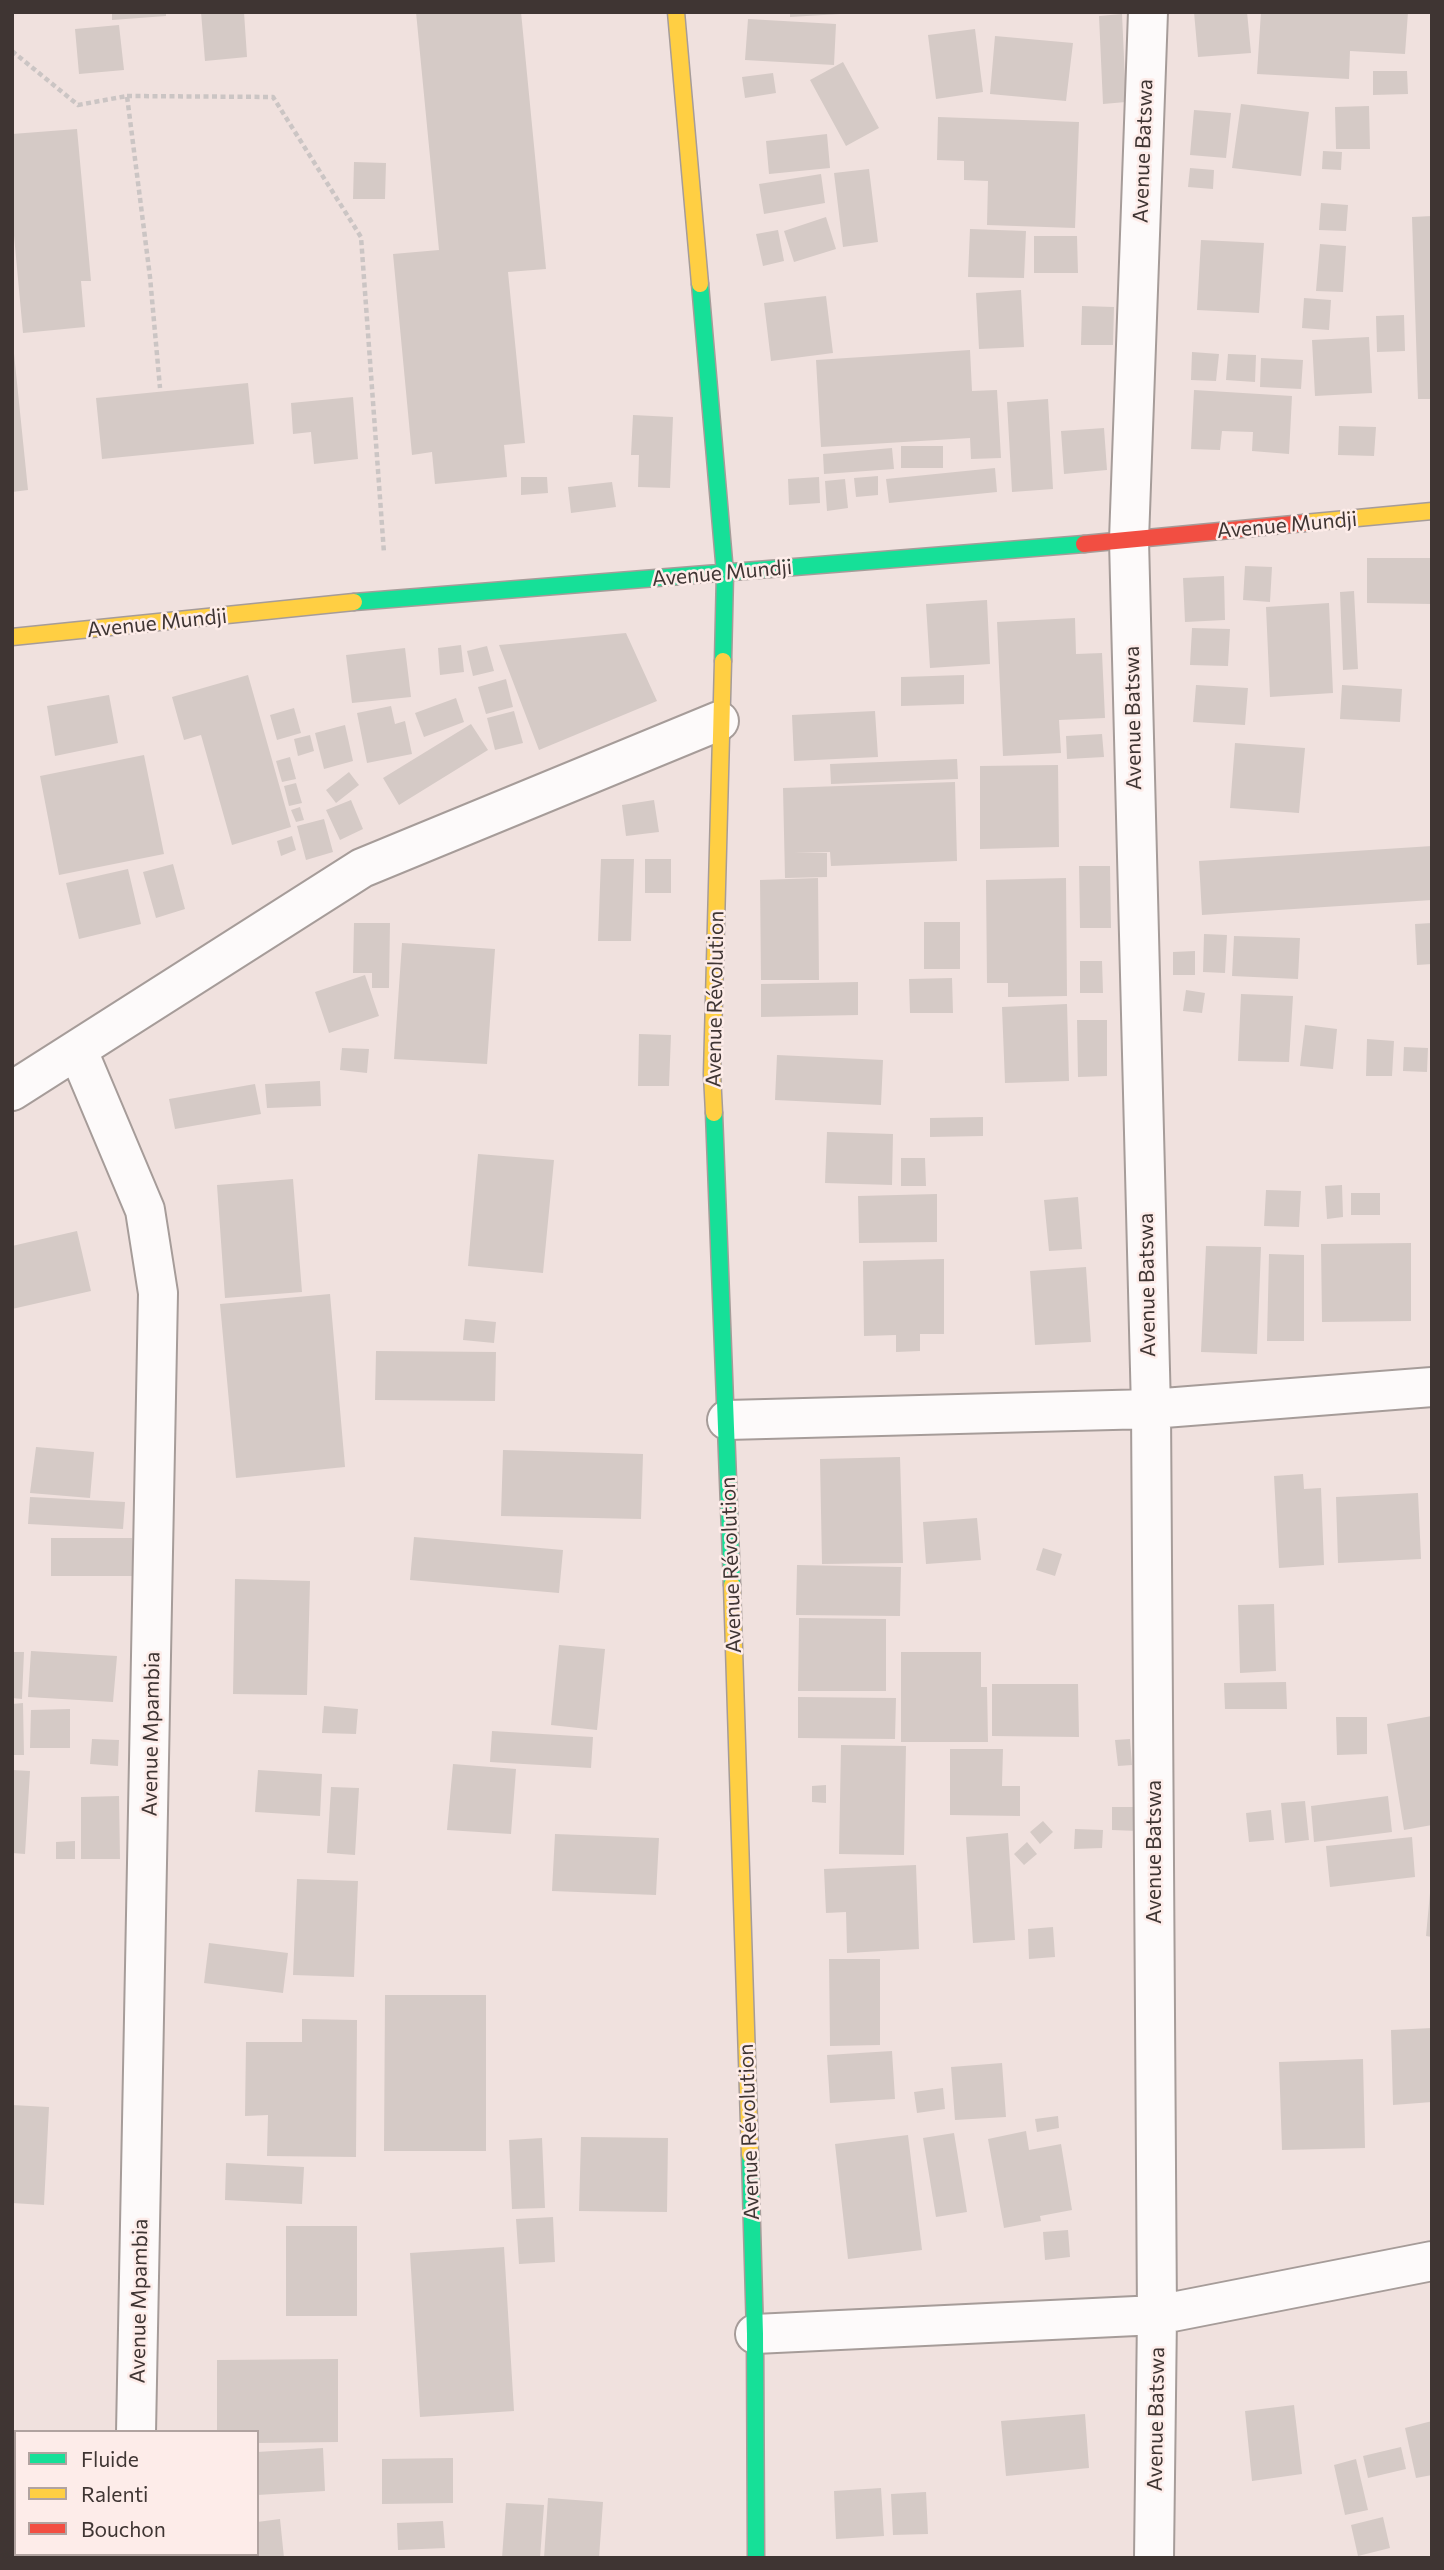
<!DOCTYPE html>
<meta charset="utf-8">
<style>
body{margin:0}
#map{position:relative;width:1444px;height:2570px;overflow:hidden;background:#f0e1de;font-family:Commissioner,sans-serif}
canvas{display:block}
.frame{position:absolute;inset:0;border:14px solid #3f3533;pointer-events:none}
.legend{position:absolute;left:14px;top:2430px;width:245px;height:126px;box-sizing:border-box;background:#fdece9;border:2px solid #b1a3a0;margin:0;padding:9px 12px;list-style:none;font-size:21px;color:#3f3533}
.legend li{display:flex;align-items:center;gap:14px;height:35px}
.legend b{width:35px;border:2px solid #b1a3a0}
</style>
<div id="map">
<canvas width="1444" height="2570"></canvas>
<div class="frame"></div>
<ul class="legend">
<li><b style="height:9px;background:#16e098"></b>Fluide</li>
<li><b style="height:9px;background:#ffcf43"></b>Ralenti</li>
<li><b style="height:9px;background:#f24e42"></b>Bouchon</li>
</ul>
</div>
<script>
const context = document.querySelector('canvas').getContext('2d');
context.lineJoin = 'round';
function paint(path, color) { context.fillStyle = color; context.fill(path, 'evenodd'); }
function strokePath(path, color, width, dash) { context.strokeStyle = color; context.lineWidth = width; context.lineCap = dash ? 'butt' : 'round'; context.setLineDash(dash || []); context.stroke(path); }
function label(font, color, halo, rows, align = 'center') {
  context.font = font + ' Commissioner,sans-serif'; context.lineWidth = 5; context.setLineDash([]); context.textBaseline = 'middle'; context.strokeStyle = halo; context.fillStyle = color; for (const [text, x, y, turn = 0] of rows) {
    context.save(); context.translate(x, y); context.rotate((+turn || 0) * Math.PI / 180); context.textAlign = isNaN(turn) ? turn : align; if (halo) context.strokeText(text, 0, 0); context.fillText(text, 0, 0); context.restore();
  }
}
paint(new Path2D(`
 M 112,12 L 166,12 L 166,16 L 112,20 Z
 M 201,12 L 244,12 L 247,57 L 205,61 Z
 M 416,12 L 521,12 L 546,269 L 508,272 L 525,443 L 504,445 L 507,477 L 435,484 L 432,452 L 412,455 L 393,254 L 439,250 Z
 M 790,12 L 840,12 L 840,14 L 790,17 Z
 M 1194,12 L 1247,12 L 1251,53 L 1198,57 Z
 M 1261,12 L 1408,12 L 1405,54 L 1350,51 L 1349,79 L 1257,74 Z
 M 1122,14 L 1126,102 L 1103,104 L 1099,16 Z
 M 748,19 L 836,24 L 834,65 L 745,60 Z
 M 119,25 L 124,70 L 79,74 L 75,29 Z
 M 975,29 L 983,92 L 936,99 L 928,35 Z
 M 995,36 L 1073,43 L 1066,101 L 990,94 Z
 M 843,62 L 879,128 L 846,146 L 810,80 Z
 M 1373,71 L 1407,71 L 1408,94 L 1373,95 Z
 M 773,73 L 776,93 L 745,98 L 742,77 Z
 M 1241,104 L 1309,112 L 1301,176 L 1232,168 Z
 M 1369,106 L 1370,149 L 1336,149 L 1335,107 Z
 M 1194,110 L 1231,113 L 1226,158 L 1190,155 Z
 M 938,117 L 1079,122 L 1075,228 L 987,225 L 988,181 L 964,180 L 964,161 L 937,160 Z
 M 77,129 L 91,281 L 81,281 L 85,327 L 23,333 L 12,214 L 12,134 Z
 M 827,134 L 830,168 L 769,174 L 766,141 Z
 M 1323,151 L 1342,152 L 1341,170 L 1322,169 Z
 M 354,162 L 386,163 L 385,199 L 353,199 Z
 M 1190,168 L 1214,170 L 1213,189 L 1188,187 Z
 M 869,169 L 878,242 L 843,247 L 834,173 Z
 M 821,174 L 825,203 L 764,214 L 759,184 Z
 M 1321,203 L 1348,205 L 1346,231 L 1319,230 Z
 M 1432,216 L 1432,399 L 1418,399 L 1412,217 Z
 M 826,217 L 836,249 L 794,262 L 784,231 Z
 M 970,229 L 1026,231 L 1024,278 L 968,277 Z
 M 778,230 L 784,261 L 763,266 L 756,234 Z
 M 1034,236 L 1077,236 L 1078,273 L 1034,273 Z
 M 1201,240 L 1264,243 L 1259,313 L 1197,310 Z
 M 1320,244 L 1346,246 L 1343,292 L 1316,291 Z
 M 1021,290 L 1024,347 L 979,349 L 976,293 Z
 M 826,296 L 833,353 L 771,361 L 764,303 Z
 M 1304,298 L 1331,300 L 1329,330 L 1302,328 Z
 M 1082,306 L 1114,307 L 1113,345 L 1081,345 Z
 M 1404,315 L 1405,351 L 1377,352 L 1376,316 Z
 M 12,334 L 28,490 L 12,492 Z
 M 1369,337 L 1372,393 L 1315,396 L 1312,340 Z
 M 970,350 L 972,391 L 997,390 L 1001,458 L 971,459 L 970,438 L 821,447 L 816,360 Z
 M 1192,352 L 1219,354 L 1216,381 L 1191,380 Z
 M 1228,354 L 1256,355 L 1255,382 L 1226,380 Z
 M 1261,358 L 1303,360 L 1301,389 L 1260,387 Z
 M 248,383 L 254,444 L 102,459 L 96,398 Z
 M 1194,390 L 1292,396 L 1289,454 L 1252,451 L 1253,432 L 1222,431 L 1220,450 L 1191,449 Z
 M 353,397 L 358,459 L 314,464 L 311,432 L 293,434 L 291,403 Z
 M 1048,399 L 1053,489 L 1012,492 L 1007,402 Z
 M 633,415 L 673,417 L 670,488 L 638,487 L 639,455 L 631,455 Z
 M 1339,426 L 1376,427 L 1374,456 L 1338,455 Z
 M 1104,428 L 1107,470 L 1064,474 L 1061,431 Z
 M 901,446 L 943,446 L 943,468 L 901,468 Z
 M 892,448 L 894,469 L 824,474 L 823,454 Z
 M 995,468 L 997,492 L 889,503 L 886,479 Z
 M 878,476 L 878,495 L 856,497 L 854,478 Z
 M 521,477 L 547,477 L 548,493 L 521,495 Z
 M 819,477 L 820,503 L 789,505 L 788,479 Z
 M 845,479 L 848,508 L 827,511 L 825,481 Z
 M 612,482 L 616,507 L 571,513 L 568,487 Z
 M 1367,558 L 1432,558 L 1432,604 L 1367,603 Z
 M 1245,566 L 1272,567 L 1270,602 L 1243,600 Z
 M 1224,576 L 1225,620 L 1185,622 L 1183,578 Z
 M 1354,591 L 1358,669 L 1343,670 L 1340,592 Z
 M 987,600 L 990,664 L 930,668 L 926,604 Z
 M 1329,603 L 1333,693 L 1270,697 L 1266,607 Z
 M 1075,618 L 1076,654 L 1102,653 L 1105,718 L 1059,720 L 1061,753 L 1003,756 L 997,622 Z
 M 1192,628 L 1230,629 L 1228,666 L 1190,665 Z
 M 626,633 L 657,701 L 539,750 L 499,645 Z
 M 461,645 L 464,672 L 440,675 L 438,648 Z
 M 487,646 L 494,671 L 473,676 L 467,651 Z
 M 405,648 L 411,697 L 352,703 L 346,655 Z
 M 248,675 L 291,827 L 232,845 L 201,735 L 184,740 L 172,697 Z
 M 964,675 L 964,704 L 901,706 L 901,677 Z
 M 506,679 L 513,707 L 486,714 L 478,687 Z
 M 1196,685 L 1248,688 L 1245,725 L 1193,722 Z
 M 1342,685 L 1402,689 L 1400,722 L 1340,719 Z
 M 109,695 L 118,743 L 55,756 L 47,706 Z
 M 456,698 L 464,722 L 424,737 L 415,713 Z
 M 391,706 L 395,724 L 405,721 L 412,754 L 367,763 L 357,713 Z
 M 294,708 L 301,733 L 277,740 L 270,715 Z
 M 514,711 L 523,743 L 495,750 L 487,718 Z
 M 875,711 L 878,757 L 794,761 L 792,715 Z
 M 471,724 L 488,750 L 399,805 L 383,778 Z
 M 345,725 L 353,761 L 324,769 L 315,733 Z
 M 1102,734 L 1104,757 L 1067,759 L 1066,736 Z
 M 310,735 L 314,751 L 298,756 L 294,739 Z
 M 1235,743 L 1305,748 L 1299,813 L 1230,808 Z
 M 144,755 L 164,854 L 59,875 L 40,776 Z
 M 290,757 L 296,779 L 282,782 L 276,761 Z
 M 957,759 L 958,779 L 831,784 L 830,764 Z
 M 1058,765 L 1059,847 L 980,849 L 980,766 Z
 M 349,772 L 359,785 L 336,803 L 326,790 Z
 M 955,782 L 957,861 L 831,866 L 830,852 L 794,853 L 827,853 L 827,877 L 785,878 L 783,788 Z
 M 296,783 L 302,803 L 289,806 L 284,786 Z
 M 351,800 L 363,829 L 340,840 L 326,810 Z
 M 654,800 L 659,832 L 626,836 L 622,805 Z
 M 300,807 L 304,820 L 296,822 L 291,810 Z
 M 324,819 L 333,852 L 306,860 L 297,826 Z
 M 292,836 L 296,850 L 281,856 L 277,841 Z
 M 1432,846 L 1432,900 L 1202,915 L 1199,861 Z
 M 601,859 L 634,859 L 631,941 L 598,941 Z
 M 645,859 L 671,859 L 671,893 L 645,893 Z
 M 173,864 L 185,909 L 156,918 L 143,872 Z
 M 1079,866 L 1110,866 L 1111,928 L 1080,928 Z
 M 128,869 L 141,924 L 79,939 L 66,883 Z
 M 818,878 L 819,980 L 761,980 L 760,880 Z
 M 1066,878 L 1067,996 L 1008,997 L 1008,983 L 987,983 L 986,880 Z
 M 924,922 L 960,922 L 960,969 L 924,969 Z
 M 354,923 L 390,923 L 389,988 L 372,988 L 372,973 L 353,973 Z
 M 1432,923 L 1432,964 L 1417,965 L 1415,924 Z
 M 1204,934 L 1227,935 L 1225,973 L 1203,972 Z
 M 1234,936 L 1300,938 L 1298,979 L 1232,976 Z
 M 402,943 L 495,949 L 487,1064 L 394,1059 Z
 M 1195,951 L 1195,975 L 1173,975 L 1173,952 Z
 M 1080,961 L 1102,961 L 1103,993 L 1080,993 Z
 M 365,975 L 379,1016 L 329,1033 L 315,992 Z
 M 952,978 L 953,1013 L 910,1013 L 909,979 Z
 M 858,982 L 858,1015 L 761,1017 L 761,984 Z
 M 1186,990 L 1205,993 L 1202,1013 L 1183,1011 Z
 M 1241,994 L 1293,996 L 1289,1062 L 1238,1061 Z
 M 1067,1004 L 1069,1081 L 1005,1083 L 1002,1007 Z
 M 1077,1020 L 1107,1020 L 1107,1076 L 1078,1077 Z
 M 1305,1025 L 1337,1029 L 1333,1069 L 1300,1066 Z
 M 639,1034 L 671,1035 L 669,1086 L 638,1086 Z
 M 1367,1039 L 1394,1041 L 1392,1076 L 1366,1076 Z
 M 1404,1047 L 1428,1048 L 1427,1072 L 1403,1071 Z
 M 342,1048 L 369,1049 L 367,1073 L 340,1070 Z
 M 777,1055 L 883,1060 L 881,1105 L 775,1100 Z
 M 320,1081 L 321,1106 L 267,1108 L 265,1084 Z
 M 255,1084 L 261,1114 L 175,1129 L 169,1099 Z
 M 983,1117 L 983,1136 L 930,1137 L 930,1118 Z
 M 827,1132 L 893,1134 L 892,1185 L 825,1183 Z
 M 478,1154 L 554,1160 L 543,1273 L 468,1266 Z
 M 901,1158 L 925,1158 L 926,1186 L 901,1186 Z
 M 293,1179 L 302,1292 L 225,1298 L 217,1185 Z
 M 1342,1185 L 1343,1217 L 1327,1219 L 1325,1186 Z
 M 1266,1190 L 1301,1191 L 1299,1227 L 1264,1226 Z
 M 1351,1193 L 1380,1193 L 1380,1215 L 1351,1215 Z
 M 937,1194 L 937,1242 L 859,1243 L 858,1196 Z
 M 1078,1197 L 1082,1249 L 1049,1251 L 1044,1200 Z
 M 77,1231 L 91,1291 L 12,1309 L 12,1246 Z
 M 1411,1243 L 1411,1321 L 1322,1322 L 1321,1244 Z
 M 1206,1246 L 1261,1247 L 1257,1354 L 1201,1352 Z
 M 1269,1254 L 1304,1255 L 1304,1341 L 1267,1341 Z
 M 944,1259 L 944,1334 L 920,1334 L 920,1351 L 896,1352 L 896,1335 L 864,1336 L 863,1261 Z
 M 1086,1267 L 1091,1342 L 1035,1345 L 1030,1271 Z
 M 330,1294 L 345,1467 L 236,1478 L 220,1304 Z
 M 465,1319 L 496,1322 L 494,1343 L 463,1340 Z
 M 376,1351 L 496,1352 L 495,1401 L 375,1400 Z
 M 36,1447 L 94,1452 L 90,1498 L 30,1493 Z
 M 503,1450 L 643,1454 L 641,1519 L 501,1516 Z
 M 900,1457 L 903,1563 L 822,1564 L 820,1459 Z
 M 1303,1474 L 1304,1489 L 1321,1488 L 1324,1565 L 1279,1568 L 1274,1476 Z
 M 1418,1493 L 1421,1559 L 1338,1563 L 1336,1497 Z
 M 30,1497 L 125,1502 L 123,1529 L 28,1524 Z
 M 977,1518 L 981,1560 L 926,1564 L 923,1522 Z
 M 414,1537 L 563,1550 L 559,1593 L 410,1580 Z
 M 51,1538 L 132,1538 L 132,1576 L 51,1576 Z
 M 1043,1548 L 1062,1554 L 1055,1576 L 1036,1570 Z
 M 797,1565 L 901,1567 L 900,1616 L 796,1615 Z
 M 235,1579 L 310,1581 L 307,1695 L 233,1694 Z
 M 1274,1604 L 1276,1671 L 1240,1673 L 1238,1605 Z
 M 799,1618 L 886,1619 L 886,1691 L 798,1691 Z
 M 559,1645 L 605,1649 L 597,1730 L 551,1725 Z
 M 31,1651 L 117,1656 L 113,1702 L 28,1697 Z
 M 12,1652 L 24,1652 L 22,1699 L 12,1698 Z
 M 901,1652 L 981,1652 L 981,1687 L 987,1687 L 988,1742 L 901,1742 Z
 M 1286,1682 L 1287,1709 L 1225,1709 L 1224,1683 Z
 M 992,1684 L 1078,1684 L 1079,1737 L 992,1736 Z
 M 798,1697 L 896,1698 L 895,1739 L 798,1738 Z
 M 23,1703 L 24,1755 L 12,1755 L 12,1704 Z
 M 324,1706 L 358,1709 L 356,1734 L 322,1733 Z
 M 70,1709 L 70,1748 L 30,1748 L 31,1710 Z
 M 1432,1716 L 1432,1825 L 1404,1830 L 1387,1724 Z
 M 1336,1717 L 1367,1717 L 1367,1754 L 1337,1755 Z
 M 492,1731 L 593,1737 L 591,1768 L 490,1762 Z
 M 92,1739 L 119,1740 L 118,1766 L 90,1764 Z
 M 1130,1739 L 1132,1765 L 1118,1766 L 1115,1740 Z
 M 841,1745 L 906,1746 L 904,1855 L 839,1854 Z
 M 950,1749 L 1003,1749 L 1002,1786 L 1020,1786 L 1020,1816 L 950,1815 Z
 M 453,1764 L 516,1769 L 511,1834 L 447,1830 Z
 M 12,1770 L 30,1771 L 25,1854 L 12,1853 Z
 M 258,1770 L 322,1774 L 320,1816 L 255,1812 Z
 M 826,1785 L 826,1803 L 812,1802 L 812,1786 Z
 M 331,1787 L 359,1788 L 355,1855 L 327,1853 Z
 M 119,1796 L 120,1859 L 81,1859 L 81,1797 Z
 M 1388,1796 L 1392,1832 L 1314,1842 L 1311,1806 Z
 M 1305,1801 L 1309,1840 L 1285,1843 L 1281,1803 Z
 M 1112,1807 L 1138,1807 L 1138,1831 L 1112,1830 Z
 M 1271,1810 L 1274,1840 L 1249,1842 L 1246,1813 Z
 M 1043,1821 L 1053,1832 L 1040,1844 L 1030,1832 Z
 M 1075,1829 L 1103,1830 L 1102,1848 L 1074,1849 Z
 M 1008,1833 L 1015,1940 L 973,1943 L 966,1837 Z
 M 555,1834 L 659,1838 L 656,1895 L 552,1891 Z
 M 1412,1837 L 1415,1877 L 1330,1887 L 1326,1846 Z
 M 75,1841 L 75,1859 L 56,1859 L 56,1842 Z
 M 1027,1842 L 1037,1854 L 1024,1865 L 1014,1854 Z
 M 916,1865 L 919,1949 L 847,1953 L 846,1912 L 826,1913 L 824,1869 Z
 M 297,1879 L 358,1881 L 354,1977 L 293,1975 Z
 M 1430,1893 L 1432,1893 L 1432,1937 L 1426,1936 Z
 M 1053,1927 L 1055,1957 L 1029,1959 L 1028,1929 Z
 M 209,1943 L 288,1953 L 283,1993 L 204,1983 Z
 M 829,1959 L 880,1959 L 880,2045 L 830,2046 Z
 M 385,1995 L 486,1995 L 486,2151 L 384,2151 Z
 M 302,2019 L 357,2020 L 356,2157 L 267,2156 L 268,2115 L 245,2116 L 246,2042 L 302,2042 Z
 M 1432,2028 L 1432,2102 L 1393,2105 L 1391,2030 Z
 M 892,2051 L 895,2099 L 830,2103 L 827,2055 Z
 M 1363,2059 L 1365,2148 L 1282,2150 L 1279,2062 Z
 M 1002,2063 L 1006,2117 L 955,2120 L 951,2067 Z
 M 943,2088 L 945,2109 L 917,2113 L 914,2092 Z
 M 12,2105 L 49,2107 L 44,2205 L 12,2203 Z
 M 1058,2116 L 1059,2128 L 1037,2132 L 1035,2119 Z
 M 1026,2131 L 1029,2150 L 1061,2144 L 1072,2210 L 1040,2216 L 1041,2221 L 1004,2228 L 988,2139 Z
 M 954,2133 L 967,2212 L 936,2217 L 923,2138 Z
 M 908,2135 L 922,2250 L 848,2259 L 835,2144 Z
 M 581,2137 L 668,2138 L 667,2212 L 579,2211 Z
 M 542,2138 L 545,2208 L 512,2209 L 509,2140 Z
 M 226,2163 L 304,2167 L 302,2204 L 225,2200 Z
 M 553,2217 L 555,2262 L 519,2264 L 516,2219 Z
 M 286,2226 L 357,2226 L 357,2316 L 286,2316 Z
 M 1068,2230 L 1070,2257 L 1045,2260 L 1043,2232 Z
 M 504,2247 L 514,2411 L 420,2417 L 410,2253 Z
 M 338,2359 L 338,2442 L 257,2443 L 257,2432 L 217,2432 L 217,2360 Z
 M 1294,2405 L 1302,2474 L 1252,2481 L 1245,2411 Z
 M 1085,2414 L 1089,2468 L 1006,2476 L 1001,2421 Z
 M 1432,2421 L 1432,2475 L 1416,2478 L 1405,2428 Z
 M 12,2445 L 16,2445 L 16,2547 L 12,2547 Z
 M 1401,2447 L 1406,2469 L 1368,2478 L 1363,2456 Z
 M 323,2448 L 325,2491 L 257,2495 L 257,2452 Z
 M 453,2458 L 453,2503 L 382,2504 L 382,2459 Z
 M 1356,2459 L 1368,2510 L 1345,2515 L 1334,2465 Z
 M 881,2488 L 884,2536 L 836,2539 L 834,2491 Z
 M 926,2492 L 928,2534 L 893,2535 L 891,2494 Z
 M 548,2498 L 603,2502 L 599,2558 L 544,2558 Z
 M 506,2503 L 544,2505 L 540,2558 L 502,2558 Z
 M 1383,2517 L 1390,2548 L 1358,2556 L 1351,2525 Z
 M 280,2519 L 284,2558 L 230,2558 L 230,2554 L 257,2554 L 257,2522 Z
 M 443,2521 L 445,2548 L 398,2550 L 397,2523 Z`), '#d5cac6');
const street = new Path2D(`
 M 1148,12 L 1129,540 L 1151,1409 L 1157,2315 L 1154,2558
 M 78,1051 L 145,1210 L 158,1293 L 136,2432
 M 12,1091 L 362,868 L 719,721
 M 727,1420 L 1151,1409 L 1432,1387
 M 755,2334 L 1157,2315 L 1432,2261
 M 133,2554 L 133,2558`);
const fast = new Path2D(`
 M 700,284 L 725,573 L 723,661
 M 354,602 L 1084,544
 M 714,1113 L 732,1585
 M 750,2155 L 755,2334 L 756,2558`);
const slow = new Path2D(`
 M 676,12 L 700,284
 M 1304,523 L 1432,511
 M 12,637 L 354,602
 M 714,1113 L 712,1074 L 723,661
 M 732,1585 L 750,2155`);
const jam = new Path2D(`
 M 1084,544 L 1304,523`);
strokePath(street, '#a69c99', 42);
strokePath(fast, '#a69c99', 19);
strokePath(slow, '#a69c99', 19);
strokePath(jam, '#a69c99', 19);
strokePath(new Path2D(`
 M 12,51 L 78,105 L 127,96 L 150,277 L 160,388
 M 127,96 L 273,97 L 361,237 L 384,553`), '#cbc5c4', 4.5, [5, 3.5]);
strokePath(street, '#fdfafa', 38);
strokePath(fast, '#16e098', 16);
strokePath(slow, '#ffcf43', 16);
strokePath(jam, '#f24e42', 16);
label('21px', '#3f3533', '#fdece9', [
 ["Avenue Batswa",1143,151,-88],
 ["Avenue Mundji",1287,525,-5],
 ["Avenue Mundji",722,573,-5],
 ["Avenue Mundji",157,623,-6],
 ["Avenue Batswa",1133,718,-91],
 ["Avenue Révolution",715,999,-89],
 ["Avenue Batswa",1147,1285,-91],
 ["Avenue Révolution",731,1565,-92],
 ["Avenue Mpambia",151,1734,-89],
 ["Avenue Batswa",1154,1852,-90],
 ["Avenue Révolution",749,2132,-92],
 ["Avenue Mpambia",139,2301,-89],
 ["Avenue Batswa",1156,2419,-89]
]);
</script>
